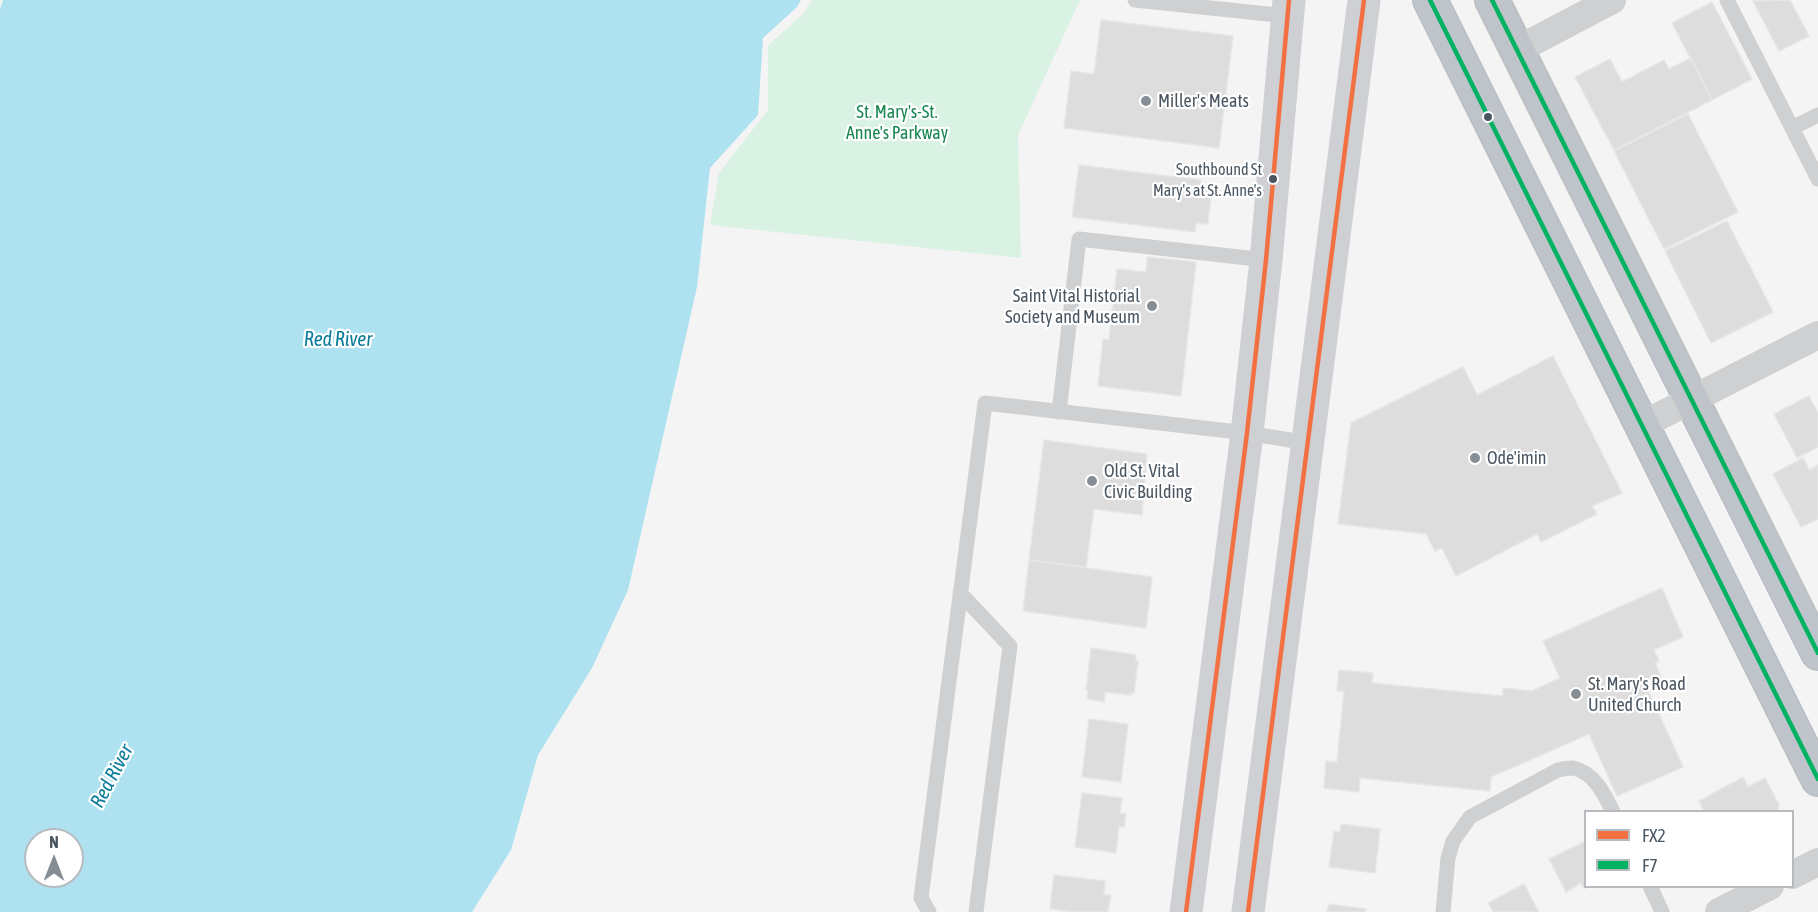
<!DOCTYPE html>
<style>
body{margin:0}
#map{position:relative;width:1818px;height:912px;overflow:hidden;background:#f4f4f4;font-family:"Asap Condensed",sans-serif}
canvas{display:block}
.legend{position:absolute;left:1584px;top:810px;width:210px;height:78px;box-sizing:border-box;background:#fff;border:2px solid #b7bbc0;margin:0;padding:8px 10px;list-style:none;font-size:18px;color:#4a5661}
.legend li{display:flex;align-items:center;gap:12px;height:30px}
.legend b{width:30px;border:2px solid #b7bbc0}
.north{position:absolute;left:24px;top:828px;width:60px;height:60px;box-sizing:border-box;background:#fff;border:2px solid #b7bbc0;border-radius:50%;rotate:0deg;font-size:16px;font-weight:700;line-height:24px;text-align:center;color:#4a5661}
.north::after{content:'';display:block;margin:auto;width:21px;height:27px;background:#868d94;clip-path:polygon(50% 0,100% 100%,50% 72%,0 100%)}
</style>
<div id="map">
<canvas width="1818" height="912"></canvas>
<ul class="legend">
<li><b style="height:8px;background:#f37043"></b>FX2</li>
<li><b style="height:8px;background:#00b262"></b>F7</li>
</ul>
<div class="north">N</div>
</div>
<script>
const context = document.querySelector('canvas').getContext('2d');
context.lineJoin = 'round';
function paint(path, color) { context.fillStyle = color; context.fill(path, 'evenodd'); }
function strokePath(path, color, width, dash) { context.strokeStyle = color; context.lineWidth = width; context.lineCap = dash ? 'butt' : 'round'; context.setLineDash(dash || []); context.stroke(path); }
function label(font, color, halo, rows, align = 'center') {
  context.font = font + ' "Asap Condensed",sans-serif'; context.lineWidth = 4.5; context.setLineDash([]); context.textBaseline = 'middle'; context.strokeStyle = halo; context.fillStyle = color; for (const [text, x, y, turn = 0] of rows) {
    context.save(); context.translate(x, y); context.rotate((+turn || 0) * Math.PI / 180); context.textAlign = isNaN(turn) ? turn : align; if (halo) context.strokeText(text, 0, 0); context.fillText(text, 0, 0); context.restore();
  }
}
paint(new Path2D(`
 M 812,0 L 1080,0 L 1018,135 L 1021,258 L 710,225 L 719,173 L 768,110 L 768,46 L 806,11 Z`), '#d9f2e3');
paint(new Path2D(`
 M 3,0 L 801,0 L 797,7 L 763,38 L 758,115 L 710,168 L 697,287 L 628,590 L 592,668 L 538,755 L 511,850 L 472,912 L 0,912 L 0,9 ZM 36,840 L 72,840 L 72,876 L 36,876 Z`), '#aee2f0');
const building = new Path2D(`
 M 1790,0 L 1809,36 L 1779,51 L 1753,1 Z
 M 1712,2 L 1752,79 L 1712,100 L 1672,23 Z
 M 1101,20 L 1233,36 L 1219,148 L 1064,128 L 1071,71 L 1094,74 Z
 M 1691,58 L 1712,100 L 1614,150 L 1575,77 L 1610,59 L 1622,82 L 1664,60 L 1669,69 Z
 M 1688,114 L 1738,212 L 1664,249 L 1614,151 Z
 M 1079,165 L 1201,180 L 1200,187 L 1212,188 L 1208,224 L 1196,223 L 1195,232 L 1072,217 Z
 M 1727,221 L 1773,312 L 1711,343 L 1665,251 Z
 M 1147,257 L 1196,262 L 1181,396 L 1098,386 L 1103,339 L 1109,340 L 1117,269 L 1146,272 Z
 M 1553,356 L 1622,493 L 1592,506 L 1597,514 L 1541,542 L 1537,534 L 1456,576 L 1442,548 L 1435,551 L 1426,534 L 1338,524 L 1351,423 L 1463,367 L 1477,395 Z
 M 1809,396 L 1818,413 L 1818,447 L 1797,458 L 1774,414 Z
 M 1044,440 L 1147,454 L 1142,515 L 1094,509 L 1086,567 L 1029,560 Z
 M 1803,458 L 1809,470 L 1818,465 L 1818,519 L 1801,527 L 1773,474 Z
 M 1029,560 L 1152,577 L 1146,628 L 1023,611 Z
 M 1662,588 L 1683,637 L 1654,650 L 1659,661 L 1655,663 L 1662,678 L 1646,685 L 1683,767 L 1617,796 L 1589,734 L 1491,777 L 1490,791 L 1360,778 L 1359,792 L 1324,788 L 1326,761 L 1337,762 L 1344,691 L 1337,691 L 1339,670 L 1373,673 L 1372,683 L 1503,696 L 1503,688 L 1532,691 L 1560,678 L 1543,641 Z
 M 1091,648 L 1136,655 L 1135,661 L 1138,661 L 1134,693 L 1131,693 L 1131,695 L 1105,692 L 1104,702 L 1087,699 L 1088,690 L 1086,690 Z
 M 1089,719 L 1128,724 L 1121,782 L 1082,777 Z
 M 1743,777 L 1748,787 L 1765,778 L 1779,805 L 1777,812 L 1704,812 L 1699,801 Z
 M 1082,793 L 1122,798 L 1120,813 L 1126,814 L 1124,827 L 1119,826 L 1116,853 L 1075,847 Z
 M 1341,824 L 1380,829 L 1375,873 L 1329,867 L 1334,831 L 1340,832 Z
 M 1586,841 L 1586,886 L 1587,886 L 1584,889 L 1581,883 L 1566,892 L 1549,859 Z
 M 1054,875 L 1105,881 L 1104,895 L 1111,895 L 1108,912 L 1075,912 L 1050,909 Z
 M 1524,884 L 1539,912 L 1493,912 L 1488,903 Z
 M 1329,904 L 1366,909 L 1365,912 L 1327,912 Z`);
paint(building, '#ddddde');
strokePath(building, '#e5e6e7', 1.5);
const highway = new Path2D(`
 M 1430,0 L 1818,779
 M 1492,0 L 1818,653`);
strokePath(highway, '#b9bec3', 36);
strokePath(new Path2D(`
 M 1135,0 L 1287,16
 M 1727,0 L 1818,179
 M 1792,128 L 1818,115
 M 1059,412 L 1079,239 L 1266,260
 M 960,593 L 1010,646 L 976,912
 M 1650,886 L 1662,912
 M 929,912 L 921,898 L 985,403 L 1247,433 L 1308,443
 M 1443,912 L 1448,858 L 1453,841 L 1470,817 L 1558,770 C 1562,769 1569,768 1573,768 C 1594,772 1605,795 1613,812`), '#ced0d2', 15);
strokePath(new Path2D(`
 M 1517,50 L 1612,0
 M 1642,425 L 1818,335
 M 1792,875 L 1818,862
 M 1719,912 L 1770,886`), '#ced0d2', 28);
strokePath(new Path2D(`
 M 1186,912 L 1247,433 L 1266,260 L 1289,0
 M 1248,912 L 1364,0`), '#ced0d4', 33);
strokePath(highway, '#bec4c9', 33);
strokePath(new Path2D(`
 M 1186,912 L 1247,433 L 1266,260 L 1289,0
 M 1248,912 L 1364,0`), '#f37043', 4.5);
strokePath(new Path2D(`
 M 1430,0 L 1818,779
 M 1492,0 L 1818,653`), '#00b262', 4.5);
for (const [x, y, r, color] of [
 [1146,101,6,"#868d94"],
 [1488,117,5,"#4a5661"],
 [1273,179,5,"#4a5661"],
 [1152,306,6,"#868d94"],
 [1475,458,6,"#868d94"],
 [1092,481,6,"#868d94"],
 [1576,694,6,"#868d94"]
]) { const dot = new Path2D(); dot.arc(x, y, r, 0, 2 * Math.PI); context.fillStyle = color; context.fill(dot); strokePath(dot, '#fff', 2); }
label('16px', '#4a5661', '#fff', [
 ["Southbound St",1262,170],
 ["Mary's at St. Anne's",1262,191]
], 'right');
label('18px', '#4a5661', '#fff', [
 ["Miller's Meats",1158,101],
 ["Saint Vital Historial",1140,296,"right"],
 ["Society and Museum",1140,317,"right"],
 ["Ode'imin",1487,458],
 ["Old St. Vital",1104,471],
 ["Civic Building",1104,492],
 ["St. Mary's Road",1588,684],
 ["United Church",1588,705]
], 'left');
label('18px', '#17864f', '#fff', [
 ["St. Mary's-St.",897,112],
 ["Anne's Parkway",897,133]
]);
label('italic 20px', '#0c7c9b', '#fff', [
 ["Red River",338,340],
 ["Red River",112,776,-62]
]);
</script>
